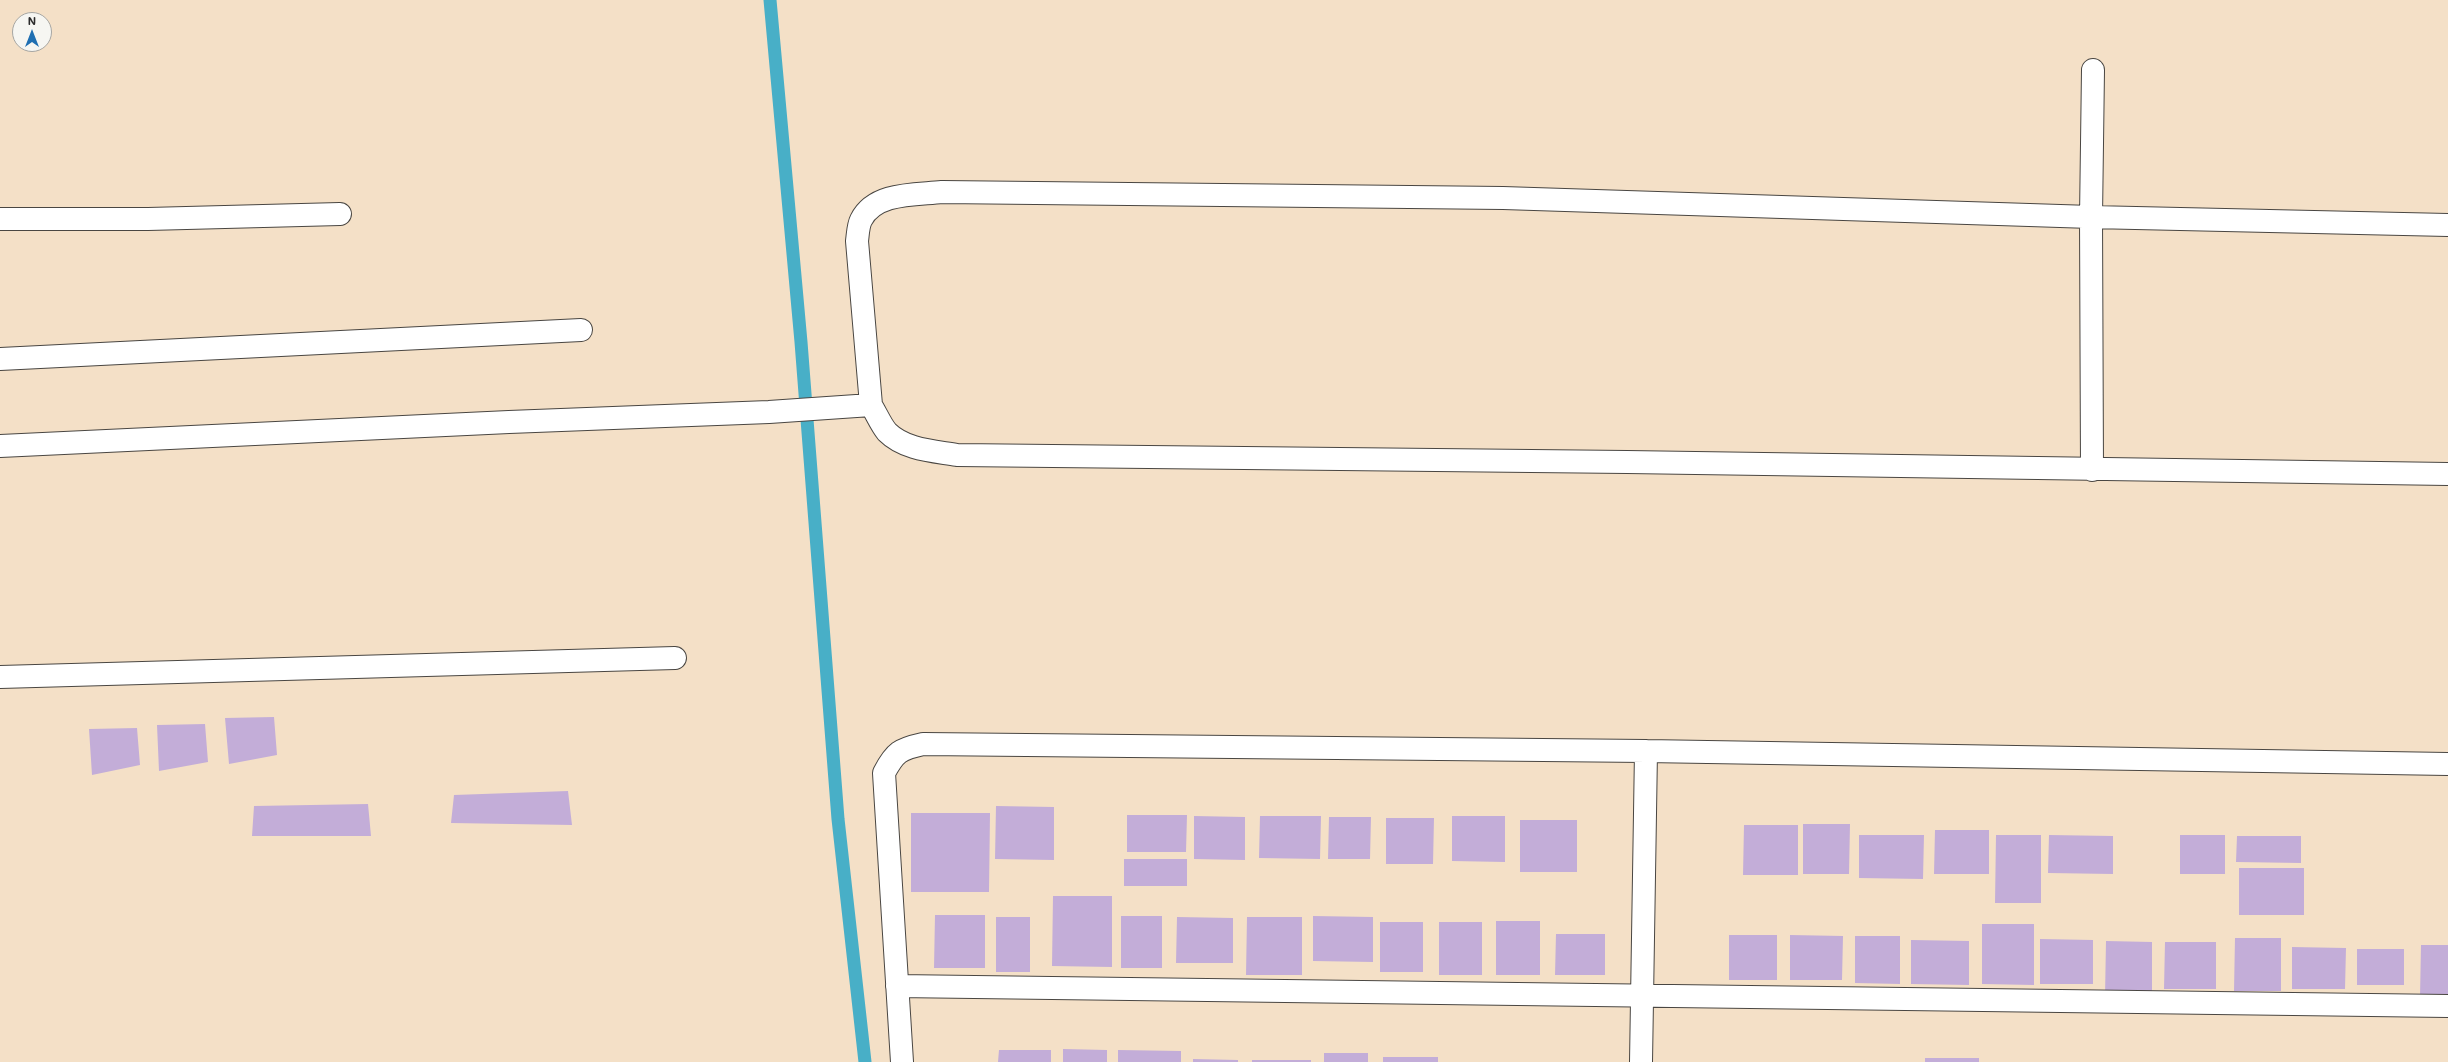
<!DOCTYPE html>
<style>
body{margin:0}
#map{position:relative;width:2448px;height:1062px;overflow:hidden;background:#f4e0c7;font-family:Mali,sans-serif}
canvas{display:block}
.north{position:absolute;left:12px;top:12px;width:40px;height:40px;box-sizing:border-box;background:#f6f6f2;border:1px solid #a5a5a2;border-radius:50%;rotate:0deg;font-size:11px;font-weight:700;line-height:16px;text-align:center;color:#2b2b2b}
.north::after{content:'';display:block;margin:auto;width:14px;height:18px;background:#1f6fb2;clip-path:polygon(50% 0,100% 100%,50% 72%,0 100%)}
</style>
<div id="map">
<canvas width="2448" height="1062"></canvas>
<div class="north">N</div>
</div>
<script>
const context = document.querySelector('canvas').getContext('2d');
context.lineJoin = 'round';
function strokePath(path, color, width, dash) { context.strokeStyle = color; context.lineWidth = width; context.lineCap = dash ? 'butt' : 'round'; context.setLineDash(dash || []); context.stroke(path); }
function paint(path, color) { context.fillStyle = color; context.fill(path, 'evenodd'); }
strokePath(new Path2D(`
 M 770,0 L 801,342 L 838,819 L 865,1062`), '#48afc7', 13);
paint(new Path2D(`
 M 274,717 L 277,755 L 229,764 L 225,718 Z
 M 205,724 L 208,762 L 159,771 L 157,725 Z
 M 137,728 L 140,765 L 92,775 L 89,729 Z
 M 568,791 L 572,825 L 451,823 L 454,795 Z
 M 368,804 L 371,836 L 252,836 L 254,806 Z
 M 996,806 L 1054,807 L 1054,860 L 995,859 Z
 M 911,813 L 990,813 L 989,892 L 911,892 Z
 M 1127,815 L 1187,815 L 1186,852 L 1127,852 Z
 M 1194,816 L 1245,817 L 1245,860 L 1194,859 Z
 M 1260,816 L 1321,816 L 1320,859 L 1259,858 Z
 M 1452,816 L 1505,816 L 1505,862 L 1452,861 Z
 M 1329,817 L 1371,817 L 1370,859 L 1328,859 Z
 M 1386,818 L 1434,818 L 1433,864 L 1386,864 Z
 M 1520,820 L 1577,820 L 1577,872 L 1520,872 Z
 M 1803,824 L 1850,824 L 1849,874 L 1803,874 Z
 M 1744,825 L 1798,825 L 1798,875 L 1743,875 Z
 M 1935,830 L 1989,830 L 1989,874 L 1934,874 Z
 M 1859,835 L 1924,835 L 1923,879 L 1859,878 Z
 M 1996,835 L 2041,835 L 2041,903 L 1995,903 Z
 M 2049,835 L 2113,836 L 2113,874 L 2048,873 Z
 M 2180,835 L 2225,835 L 2225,874 L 2180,874 Z
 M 2237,836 L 2301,836 L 2301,863 L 2236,862 Z
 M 1124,859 L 1187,859 L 1187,886 L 1124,886 Z
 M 2239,868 L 2304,868 L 2304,915 L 2239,915 Z
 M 1053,896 L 1112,896 L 1112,967 L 1052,966 Z
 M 935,915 L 985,915 L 985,968 L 934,968 Z
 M 1121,916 L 1162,916 L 1162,968 L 1121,968 Z
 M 1313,916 L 1373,917 L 1373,962 L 1313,961 Z
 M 996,917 L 1030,917 L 1030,972 L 996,972 Z
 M 1177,917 L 1233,918 L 1233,963 L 1176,963 Z
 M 1247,917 L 1302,917 L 1302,975 L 1246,975 Z
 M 1496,921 L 1540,921 L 1540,975 L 1496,975 Z
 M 1380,922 L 1423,922 L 1423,972 L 1380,972 Z
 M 1439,922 L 1482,922 L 1482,975 L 1439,975 Z
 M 1982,924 L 2034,924 L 2034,985 L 1982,984 Z
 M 1556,934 L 1605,934 L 1605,975 L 1555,975 Z
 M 1729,935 L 1777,935 L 1777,980 L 1729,980 Z
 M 1790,935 L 1843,936 L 1842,980 L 1790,980 Z
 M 1855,936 L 1900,936 L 1900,984 L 1855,983 Z
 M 2235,938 L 2281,938 L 2281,991 L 2234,991 Z
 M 2040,939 L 2093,940 L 2093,984 L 2040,984 Z
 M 1911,940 L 1969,941 L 1969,985 L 1911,984 Z
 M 2106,941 L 2152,942 L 2152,997 L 2105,997 Z
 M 2165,942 L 2216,942 L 2216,989 L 2164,989 Z
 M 2421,945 L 2448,945 L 2448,997 L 2420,997 Z
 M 2292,947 L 2346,948 L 2345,989 L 2292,989 Z
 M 2357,949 L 2404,949 L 2404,985 L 2357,985 Z
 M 1063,1049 L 1107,1050 L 1107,1062 L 1063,1062 Z
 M 999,1050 L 1051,1050 L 1051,1062 L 998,1062 Z
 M 1118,1050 L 1181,1051 L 1181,1062 L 1118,1062 Z
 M 1324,1053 L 1368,1053 L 1368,1062 L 1324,1062 Z
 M 1383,1057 L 1438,1057 L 1438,1062 L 1383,1062 Z
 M 1925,1058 L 1979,1058 L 1979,1062 L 1925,1062 Z
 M 1193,1059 L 1238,1060 L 1238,1062 L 1193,1062 Z
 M 1252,1060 L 1311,1060 L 1311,1062 L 1252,1062 Z`), '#c3add8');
const minor = new Path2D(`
 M 0,219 L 148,219 L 340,214
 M 0,359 L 581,330
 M 871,405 C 876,413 881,425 887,432 C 905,450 934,451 957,455 L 1627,462 L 2448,474
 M 0,446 L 509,422 L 769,412 L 871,405 L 857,241 C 858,234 858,226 861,220 C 875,192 915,195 942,192 L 1503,198 L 2091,217 L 2448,225
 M 2092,470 L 2091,217 L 2093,70
 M 0,677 L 675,658
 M 897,986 L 2448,1006
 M 902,1062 L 884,773 C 895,752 900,749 923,744 L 1646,751 L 2448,764
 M 1641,1062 L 1646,751`);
strokePath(minor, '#494642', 24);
strokePath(minor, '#fff', 22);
</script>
